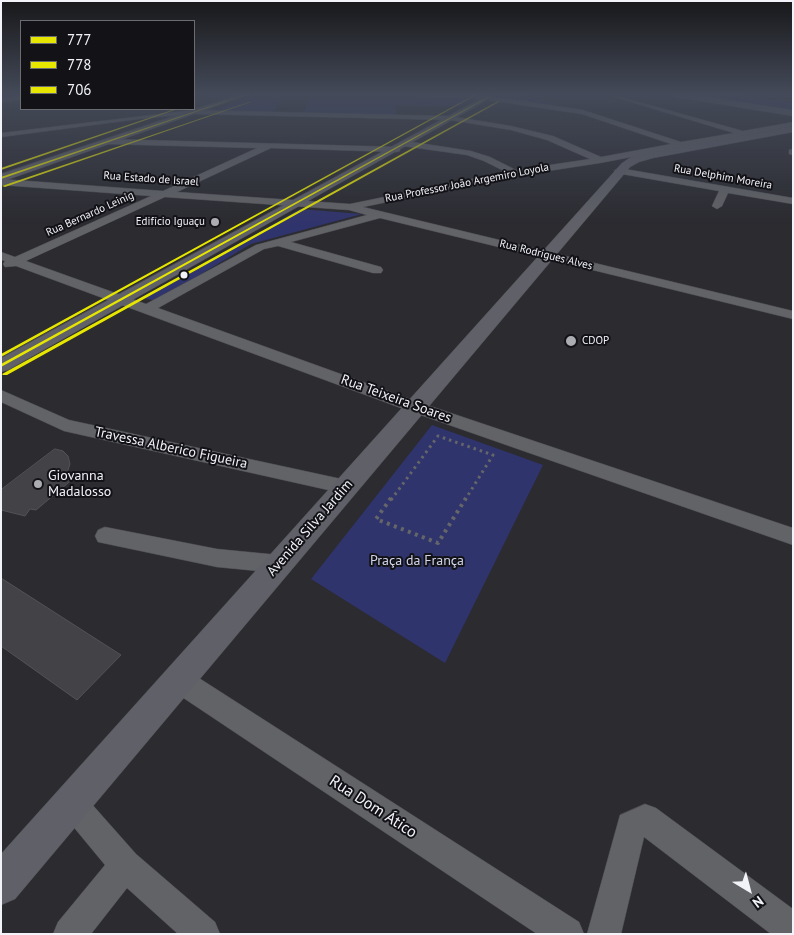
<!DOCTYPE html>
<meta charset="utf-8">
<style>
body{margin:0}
#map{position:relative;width:794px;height:935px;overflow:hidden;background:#2b2b30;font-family:"PT Sans",sans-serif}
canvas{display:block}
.frame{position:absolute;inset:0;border:2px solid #f1f3f9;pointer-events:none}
.legend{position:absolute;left:20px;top:20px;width:175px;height:90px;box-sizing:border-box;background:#121217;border:1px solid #6b6c71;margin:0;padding:6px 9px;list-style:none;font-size:15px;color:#f1f3f9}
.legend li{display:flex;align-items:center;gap:10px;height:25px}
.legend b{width:25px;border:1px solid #6b6c71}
.north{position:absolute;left:724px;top:865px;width:50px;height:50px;-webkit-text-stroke:4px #121217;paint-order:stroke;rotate:143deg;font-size:14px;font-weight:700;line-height:20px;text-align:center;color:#f1f3f9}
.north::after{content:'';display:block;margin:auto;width:18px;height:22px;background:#f1f3f9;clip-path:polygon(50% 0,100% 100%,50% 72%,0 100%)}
</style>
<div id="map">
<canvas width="794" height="935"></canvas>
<div class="frame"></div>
<ul class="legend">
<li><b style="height:6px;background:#e6e600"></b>777</li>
<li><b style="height:6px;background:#e6e600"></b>778</li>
<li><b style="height:6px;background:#e6e600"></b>706</li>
</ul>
<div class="north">N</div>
</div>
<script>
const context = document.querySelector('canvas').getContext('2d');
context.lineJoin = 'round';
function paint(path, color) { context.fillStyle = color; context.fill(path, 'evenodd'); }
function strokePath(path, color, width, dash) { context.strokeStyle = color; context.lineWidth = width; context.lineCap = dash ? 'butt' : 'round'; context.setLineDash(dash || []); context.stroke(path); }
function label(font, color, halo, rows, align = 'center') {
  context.font = font + ' "PT Sans",sans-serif'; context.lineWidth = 4; context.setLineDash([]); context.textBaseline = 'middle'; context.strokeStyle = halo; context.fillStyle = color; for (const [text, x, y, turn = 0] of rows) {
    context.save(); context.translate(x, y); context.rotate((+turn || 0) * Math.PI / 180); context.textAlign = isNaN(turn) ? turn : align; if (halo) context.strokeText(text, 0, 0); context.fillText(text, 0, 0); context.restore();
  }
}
paint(new Path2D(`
 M 250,94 L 402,94 L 474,97 L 460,106 L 395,105 L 396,115 L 303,113 L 311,96 L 283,96 L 274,112 L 213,111 L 255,95 L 247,95 Z
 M 503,94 L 522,94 L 566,109 L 496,98 Z
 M 679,94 L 735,94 L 789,102 L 793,103 L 793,112 Z
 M 300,209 L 362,214 L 251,244 L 156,301 L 144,298 Z
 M 432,425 L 543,465 L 445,663 L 311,579 Z`), '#30346c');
strokePath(new Path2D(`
 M 299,94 L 377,94`), '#110447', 2.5);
const building = new Path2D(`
 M 55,449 L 63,451 L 68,456 L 70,464 L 66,476 L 74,478 L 36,510 L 30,509 L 25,516 L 1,510 L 1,490 Z
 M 1,578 L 121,655 L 77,700 L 1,646 Z`);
paint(building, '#434347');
strokePath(building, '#535357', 1);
const minor = new Path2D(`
 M 230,94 L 237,94 L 240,97 L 235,98 Z
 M 412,94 L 474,94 L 583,110 L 681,142 L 734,133 L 614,97 L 614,95 L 743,131 L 793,122 L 793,126 L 600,163 L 515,176 L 363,207 L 793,311 L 793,319 L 380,218 L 291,242 L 381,267 L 383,270 L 381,273 L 373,273 L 278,246 L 264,249 L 158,308 L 421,403 L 793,528 L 793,545 L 409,411 L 16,266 L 5,267 L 3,264 L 5,261 L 1,260 L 1,252 L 15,257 L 151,196 L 1,185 L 1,179 L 163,191 L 257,148 L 105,144 L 105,140 L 108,139 L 400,147 L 400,151 L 397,152 L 271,148 L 177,192 L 350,204 L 506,172 L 484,161 L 467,155 L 403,146 L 402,144 L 406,141 L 471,151 L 490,157 L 516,170 L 590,159 L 547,140 L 511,130 L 450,120 L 193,114 L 147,118 L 1,137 L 1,133 L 193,110 L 450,116 L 511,126 L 553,136 L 601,157 L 671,144 L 582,114 L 474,98 L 415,96 ZM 165,197 L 349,210 L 367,215 L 256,245 L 146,304 L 26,261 Z
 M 21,96 L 21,100 L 1,102 L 1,98 Z
 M 793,149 L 793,155 L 789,154 L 789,150 Z
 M 619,168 L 793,198 L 793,204 L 728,193 L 722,206 L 717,209 L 712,206 L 719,191 L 616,173 L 614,171 Z
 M 1,390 L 69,420 L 346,480 L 353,482 L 356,487 L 353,492 L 346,494 L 64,431 L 1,402 Z
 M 105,527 L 217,549 L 279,555 L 287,557 L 290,564 L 287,571 L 279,573 L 217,567 L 98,542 L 95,536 L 98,530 Z
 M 179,667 L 188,671 L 579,922 L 584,934 L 537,934 L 170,689 L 166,680 L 170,671 Z
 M 72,788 L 82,793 L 136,854 L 215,922 L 220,934 L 178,934 L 127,888 L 91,934 L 53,934 L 58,922 L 105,865 L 62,813 L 57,803 L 62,793 Z
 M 645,804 L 656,808 L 793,909 L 793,934 L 771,934 L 644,837 L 621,934 L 587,934 L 620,815 Z`);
const major = new Path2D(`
 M 240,94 L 251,94 L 1,182 L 1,174 Z
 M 489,94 L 498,94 L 8,370 L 1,372 L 1,358 Z
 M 671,94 L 688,94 L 793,110 L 793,116 L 675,97 Z
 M 793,126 L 793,132 L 653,158 L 639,162 L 630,167 L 15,899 L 1,905 L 1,854 L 622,163 L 631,157 L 653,152 Z`);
strokePath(minor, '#48494e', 1);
strokePath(major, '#48494e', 1);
strokePath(new Path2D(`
 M 391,500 L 438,436 L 493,455 L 465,500`), '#656669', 3, [2.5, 4]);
strokePath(new Path2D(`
 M 391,498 L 376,519 L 438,543 L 466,498`), '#656669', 4, [3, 4.5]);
paint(minor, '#626367');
paint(major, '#606168');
paint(new Path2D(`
 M 246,94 L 248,94 L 1,179 L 1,177 Z
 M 493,94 L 495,94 L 1,367 L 1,364 Z`), '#e6e600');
paint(new Path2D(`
 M 498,101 L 499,102 L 7,375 L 3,375 L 2,374 Z
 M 249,102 L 251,102 L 5,187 L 2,186 Z`), '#e6e600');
paint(new Path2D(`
 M 476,94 L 478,94 L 1,357 L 1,354 Z
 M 175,109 L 178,109 L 1,170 L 1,168 Z`), '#e6e600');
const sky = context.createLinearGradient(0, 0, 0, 224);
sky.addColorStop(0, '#18181a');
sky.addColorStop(0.42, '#444a59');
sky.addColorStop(1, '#444a5900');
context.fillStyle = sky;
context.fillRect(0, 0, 794, 224);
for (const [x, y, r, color] of [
 [215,222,5,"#acadb3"],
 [184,275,4.5,"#f1f3f9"],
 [571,341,6,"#acadb3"],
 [38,484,5,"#acadb3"]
]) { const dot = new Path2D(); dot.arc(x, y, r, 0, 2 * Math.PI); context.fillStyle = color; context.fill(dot); strokePath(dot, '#121217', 2); }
label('11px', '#f1f3f9', '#121217', [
 ["Rua Delphim Moreira",723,177,10],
 ["Rua Estado de Israel",151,179,4],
 ["Rua Professor João Argemiro Loyola",467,183,-11],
 ["Rua Bernardo Leinig",90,214,-24],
 ["Rua Rodrigues Alves",546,255,14]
]);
label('11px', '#f1f3f9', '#121217', [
 ["Edifício Iguaçu",205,222],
 ["CDOP",582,341,"left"]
], 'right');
label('14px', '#f1f3f9', '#121217', [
 ["Rua Teixeira Soares",396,399,20],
 ["Travessa Alberico Figueira",171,448,12],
 ["Avenida Silva Jardim",310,528,-49]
]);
label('14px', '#f1f3f9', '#121217', [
 ["Giovanna",48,476],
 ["Madalosso",48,492]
], 'left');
label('14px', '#d1d5eb', '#121217', [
 ["Praça da França",417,561]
]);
label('16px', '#f1f3f9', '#121217', [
 ["Rua Dom Ático",373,807,33]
]);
</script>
